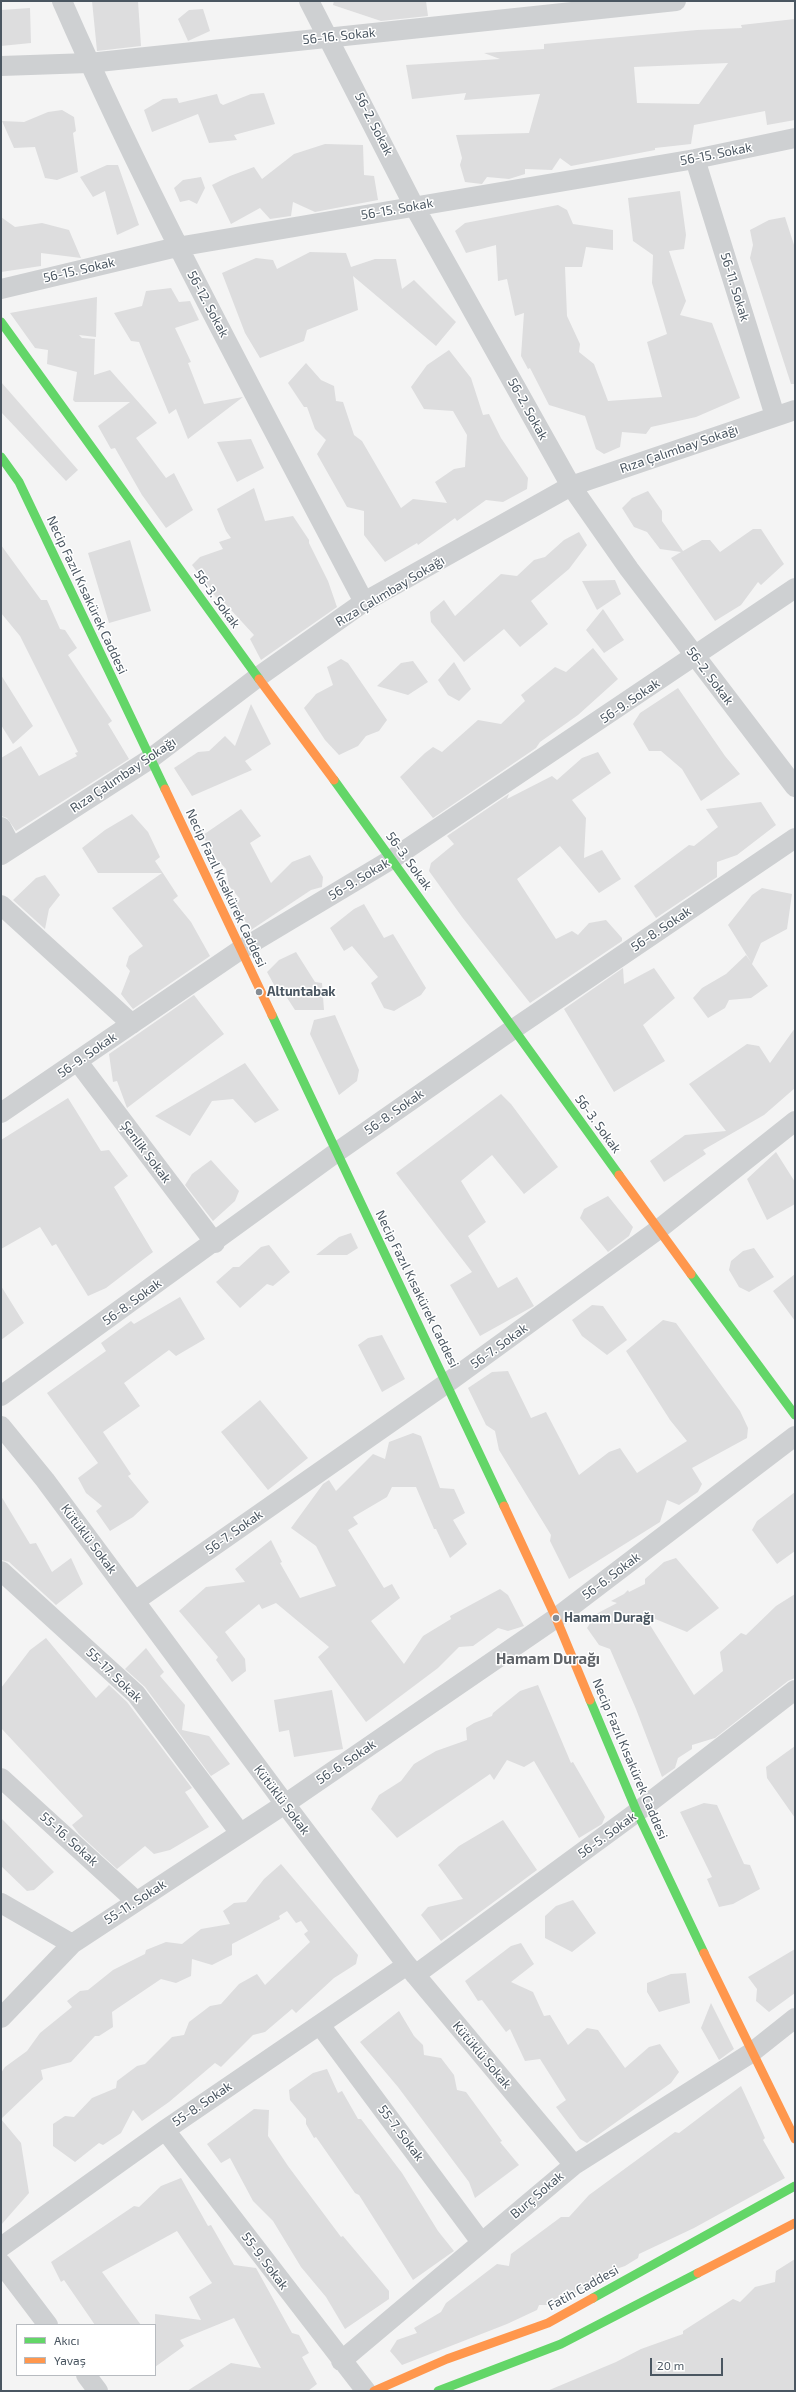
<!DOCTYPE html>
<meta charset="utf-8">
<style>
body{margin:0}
#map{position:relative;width:796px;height:2392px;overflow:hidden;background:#f4f4f4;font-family:"Exo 2",sans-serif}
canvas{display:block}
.frame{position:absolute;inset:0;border:2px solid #4a5661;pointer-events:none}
.legend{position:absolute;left:16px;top:2324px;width:140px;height:52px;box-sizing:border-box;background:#fff;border:1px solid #b7bbc0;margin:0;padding:5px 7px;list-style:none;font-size:12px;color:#4a5661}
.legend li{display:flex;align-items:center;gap:8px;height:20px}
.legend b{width:20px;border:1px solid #b7bbc0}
.scale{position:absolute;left:650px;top:2358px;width:73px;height:18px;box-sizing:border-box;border:2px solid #4a5661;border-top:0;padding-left:5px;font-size:12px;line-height:14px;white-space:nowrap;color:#4a5661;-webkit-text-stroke:3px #fff;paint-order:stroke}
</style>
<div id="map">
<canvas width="796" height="2392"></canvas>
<div class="frame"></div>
<ul class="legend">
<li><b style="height:5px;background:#63d668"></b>Akıcı</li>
<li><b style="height:5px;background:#ff974d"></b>Yavaş</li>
</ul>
<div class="scale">20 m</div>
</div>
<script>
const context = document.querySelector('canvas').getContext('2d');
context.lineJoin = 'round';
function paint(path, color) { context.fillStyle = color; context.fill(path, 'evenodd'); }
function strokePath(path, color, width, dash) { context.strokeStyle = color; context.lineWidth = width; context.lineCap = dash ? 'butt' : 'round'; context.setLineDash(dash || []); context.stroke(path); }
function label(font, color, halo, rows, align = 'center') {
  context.font = font + ' "Exo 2",sans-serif'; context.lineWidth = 3; context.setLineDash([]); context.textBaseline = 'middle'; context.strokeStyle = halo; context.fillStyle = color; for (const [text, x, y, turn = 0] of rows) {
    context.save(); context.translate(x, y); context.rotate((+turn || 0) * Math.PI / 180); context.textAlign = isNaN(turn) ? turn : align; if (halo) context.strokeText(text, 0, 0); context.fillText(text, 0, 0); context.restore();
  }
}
paint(new Path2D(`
 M 92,1 L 138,1 L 141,46 L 97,51 Z
 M 334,1 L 426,1 L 428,16 L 381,21 L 333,5 Z
 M 30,8 L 31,43 L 1,46 L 1,10 Z
 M 203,9 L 210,31 L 188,41 L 178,19 L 189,10 Z
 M 795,19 L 795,120 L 767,125 L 765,111 L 694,125 L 691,144 L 655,148 L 655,150 L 571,166 L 560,158 L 552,170 L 525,169 L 525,174 L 509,179 L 487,177 L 482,184 L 465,182 L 460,165 L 462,158 L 456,135 L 529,133 L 540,94 L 464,100 L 466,93 L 412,99 L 406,65 L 500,59 L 484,53 L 544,49 L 544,44 L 697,30 L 742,28 L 741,25 ZM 728,63 L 699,104 L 637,103 L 634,67 Z
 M 264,93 L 275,124 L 234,135 L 237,140 L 209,143 L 198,114 L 152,132 L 144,110 L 163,99 L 177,98 L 179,103 L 217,94 L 220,103 L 223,105 L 251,94 Z
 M 62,110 L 74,117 L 76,131 L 73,133 L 78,172 L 57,180 L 45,178 L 35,147 L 14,148 L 2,121 L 24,122 L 48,112 Z
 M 325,144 L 363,145 L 364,175 L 374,176 L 378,200 L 315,212 L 293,202 L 291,216 L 270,219 L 260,208 L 231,224 L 212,185 L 230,176 L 254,167 L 262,179 L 294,154 Z
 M 107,165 L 118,165 L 139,225 L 117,235 L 105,191 L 93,197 L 80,177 Z
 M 201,177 L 205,188 L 197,204 L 189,200 L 180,202 L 174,188 L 183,180 Z
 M 680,191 L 686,235 L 684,249 L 669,251 L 686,301 L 680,315 L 712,323 L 740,398 L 696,417 L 651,427 L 646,434 L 622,432 L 620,447 L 604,454 L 596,449 L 585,416 L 549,405 L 530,368 L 528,369 L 521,356 L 524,313 L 515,316 L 507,279 L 498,281 L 496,245 L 466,253 L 455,231 L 465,223 L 558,205 L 567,210 L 573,224 L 613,230 L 613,250 L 586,247 L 582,267 L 565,267 L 567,316 L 580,344 L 579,352 L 594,364 L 608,401 L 662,397 L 647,342 L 667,334 L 652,283 L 653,255 L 633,241 L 628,198 Z
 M 1,217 L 15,227 L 42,223 L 69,230 L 81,258 L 41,253 L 41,266 L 1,272 Z
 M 785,217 L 795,248 L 795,384 L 791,384 L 750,258 L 753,245 L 750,230 L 769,220 Z
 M 310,252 L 346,253 L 351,267 L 375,259 L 396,259 L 402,289 L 414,280 L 456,322 L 436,346 L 353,276 L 358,310 L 307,330 L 304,341 L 260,358 L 245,333 L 222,273 L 256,258 L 273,260 L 277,269 Z
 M 171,288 L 179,302 L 190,301 L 199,320 L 175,328 L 191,362 L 188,363 L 204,404 L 243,397 L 188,439 L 176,409 L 169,414 L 139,342 L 131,341 L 114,313 L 142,306 L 146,291 Z
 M 97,297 L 96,337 L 79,335 L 82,338 L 95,339 L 94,375 L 110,370 L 157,423 L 136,438 L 166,478 L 174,473 L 193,510 L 166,528 L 142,495 L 115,448 L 111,449 L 98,426 L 130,402 L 75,402 L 73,400 L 77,372 L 47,364 L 48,350 L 35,348 L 10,313 Z
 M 449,350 L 471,378 L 483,415 L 489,414 L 501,438 L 528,478 L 527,489 L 503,502 L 486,500 L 457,521 L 455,518 L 418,545 L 417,543 L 385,562 L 364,535 L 364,511 L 347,507 L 317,454 L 326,440 L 315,429 L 307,407 L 304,407 L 288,383 L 306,363 L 321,380 L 334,386 L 336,401 L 343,402 L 354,435 L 362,441 L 401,508 L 413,499 L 447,503 L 435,482 L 454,469 L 465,467 L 467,435 L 453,411 L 424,409 L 411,387 L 427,365 Z
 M 1,382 L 78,470 L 66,481 L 1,412 Z
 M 251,439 L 264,468 L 237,482 L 217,442 Z
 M 254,488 L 265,521 L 293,516 L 309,540 L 309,543 L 328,581 L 337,607 L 261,660 L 250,639 L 254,635 L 220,598 L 218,600 L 192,565 L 200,557 L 223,549 L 219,542 L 231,538 L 226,531 L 217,509 Z
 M 648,491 L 662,511 L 662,521 L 683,551 L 702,540 L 710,540 L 720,552 L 753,529 L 761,529 L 784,564 L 761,585 L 758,582 L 741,605 L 715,621 L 671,558 L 681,552 L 660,549 L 647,532 L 634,527 L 622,508 L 632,498 Z
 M 579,532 L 587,545 L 569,569 L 531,601 L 548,624 L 520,647 L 504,629 L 464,662 L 431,622 L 430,612 L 444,600 L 455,616 L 501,574 L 517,576 L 534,560 L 545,557 L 564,540 Z
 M 130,540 L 151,611 L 109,623 L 88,553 Z
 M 1,545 L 41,600 L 47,600 L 60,629 L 65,630 L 77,648 L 68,655 L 112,721 L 108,724 L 129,759 L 16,831 L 7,818 L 1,816 L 1,758 L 21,746 L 39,776 L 77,756 L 75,753 L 78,752 L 20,636 L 1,613 Z
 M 615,580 L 621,594 L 597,610 L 582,581 Z
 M 603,609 L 624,640 L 604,653 L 586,630 Z
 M 593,648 L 618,679 L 578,715 L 540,742 L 536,748 L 433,818 L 400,777 L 425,753 L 433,747 L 442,752 L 478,720 L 501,724 L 525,701 L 521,695 L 555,667 L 566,672 Z
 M 341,659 L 348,663 L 387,720 L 379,731 L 366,736 L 358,746 L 339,755 L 325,740 L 304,708 L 316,694 L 333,685 L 327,667 Z
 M 413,661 L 428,682 L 408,695 L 377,686 L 401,663 Z
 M 454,662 L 471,689 L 459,701 L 448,695 L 438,680 Z
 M 1,675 L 33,726 L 13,744 L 1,725 Z
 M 678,688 L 725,756 L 740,774 L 701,801 L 682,769 L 661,751 L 649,751 L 633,724 L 640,713 Z
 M 251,704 L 271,744 L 245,761 L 252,770 L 192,796 L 174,768 L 198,752 L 209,751 L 225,736 L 235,746 Z
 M 598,752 L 611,773 L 572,800 L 586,818 L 584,858 L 602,850 L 621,879 L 599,893 L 560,846 L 517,879 L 556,939 L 572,931 L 578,935 L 589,923 L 606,920 L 622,938 L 622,941 L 530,1003 L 462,917 L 429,871 L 431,863 L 454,844 L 447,836 L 509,794 L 507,799 L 552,776 L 557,780 L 582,758 Z
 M 761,802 L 776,825 L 737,855 L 717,862 L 717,877 L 656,918 L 634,886 L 689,845 L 694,846 L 718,827 L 706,809 Z
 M 241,809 L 261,836 L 250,843 L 271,883 L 292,862 L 310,855 L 323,877 L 322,887 L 311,890 L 251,930 L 234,905 L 240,899 L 229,886 L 226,869 L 210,852 L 203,835 Z
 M 132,814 L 148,832 L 160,857 L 155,861 L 178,896 L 173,900 L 191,922 L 210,956 L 133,1009 L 121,994 L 130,971 L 126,966 L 129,956 L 143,946 L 112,908 L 162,873 L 98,873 L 82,848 L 105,830 Z
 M 45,875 L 60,895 L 49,909 L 45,929 L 13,900 L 36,878 Z
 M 762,888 L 792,894 L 787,929 L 761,943 L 752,964 L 768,986 L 751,998 L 729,1000 L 725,1008 L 708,1018 L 693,998 L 702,988 L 726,974 L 746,955 L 751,962 L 728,925 L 752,895 Z
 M 364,904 L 384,938 L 393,934 L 426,988 L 421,995 L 394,1011 L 384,1008 L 371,983 L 378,977 L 352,946 L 344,951 L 330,928 L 354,909 Z
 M 296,952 L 315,982 L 322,983 L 324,1010 L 295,1010 L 282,990 L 278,992 L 267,972 L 279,960 Z
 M 623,968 L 624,984 L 654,968 L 675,998 L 643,1025 L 665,1061 L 614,1092 L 564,1009 Z
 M 194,995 L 224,1034 L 127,1108 L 117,1081 L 113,1082 L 109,1054 Z
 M 335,1015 L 359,1070 L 357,1081 L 339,1095 L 310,1034 L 314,1020 Z
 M 795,1028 L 795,1088 L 764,1115 L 703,1150 L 706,1154 L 664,1182 L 650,1161 L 685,1135 L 726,1131 L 689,1084 L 747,1044 L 759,1046 L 770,1063 Z
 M 245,1063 L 279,1110 L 255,1123 L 233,1099 L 212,1101 L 190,1136 L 155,1116 Z
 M 501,1094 L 511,1104 L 558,1167 L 524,1194 L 492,1155 L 461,1181 L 486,1222 L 468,1236 L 498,1288 L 517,1277 L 534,1306 L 480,1336 L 450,1285 L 472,1272 L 396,1173 Z
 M 68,1098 L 101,1151 L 109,1150 L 128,1176 L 114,1187 L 153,1252 L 106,1288 L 88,1296 L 56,1244 L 52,1246 L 40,1227 L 1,1249 L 1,1140 Z
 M 776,1152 L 795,1182 L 795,1204 L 767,1220 L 747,1179 Z
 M 211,1160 L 239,1191 L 235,1201 L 213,1221 L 185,1185 L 192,1174 Z
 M 608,1196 L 633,1227 L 629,1236 L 608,1252 L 580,1218 L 584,1209 Z
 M 351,1233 L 358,1248 L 347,1255 L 316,1255 L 339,1237 Z
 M 269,1245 L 290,1272 L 273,1286 L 267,1284 L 240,1308 L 216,1282 L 233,1267 L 239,1267 L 261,1247 Z
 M 754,1248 L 774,1277 L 749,1292 L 739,1287 L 729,1270 L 731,1261 L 743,1251 Z
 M 795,1274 L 795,1321 L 773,1291 Z
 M 1,1286 L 24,1323 L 1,1340 Z
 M 180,1297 L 205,1339 L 176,1356 L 169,1350 L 124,1383 L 140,1406 L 103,1432 L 131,1474 L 128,1476 L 149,1502 L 133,1517 L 110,1531 L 96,1511 L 102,1506 L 86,1493 L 78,1478 L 98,1463 L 47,1393 L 106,1351 L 101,1343 L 131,1321 L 134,1324 Z
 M 592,1305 L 603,1306 L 627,1340 L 607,1355 L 582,1336 L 572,1320 Z
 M 663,1320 L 676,1323 L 740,1411 L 748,1428 L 747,1438 L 692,1468 L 702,1484 L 698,1492 L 679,1505 L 667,1500 L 660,1522 L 569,1579 L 550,1541 L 551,1535 L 499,1450 L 495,1431 L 486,1425 L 468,1388 L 492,1372 L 508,1371 L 531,1418 L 546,1412 L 579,1475 L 609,1452 L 620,1448 L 637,1473 L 687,1441 L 670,1420 L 626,1351 Z
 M 382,1335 L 405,1379 L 382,1392 L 358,1345 L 368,1338 Z
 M 260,1400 L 308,1458 L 268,1490 L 221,1432 Z
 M 413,1433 L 421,1436 L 440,1488 L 454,1489 L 465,1513 L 453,1520 L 467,1544 L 450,1558 L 436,1529 L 434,1529 L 416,1487 L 392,1487 L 387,1497 L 353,1517 L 358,1524 L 348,1530 L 384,1588 L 392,1584 L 400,1598 L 371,1621 L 404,1664 L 423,1636 L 451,1619 L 450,1616 L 500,1589 L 508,1595 L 524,1626 L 508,1631 L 498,1628 L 473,1646 L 459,1647 L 438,1668 L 366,1722 L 318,1657 L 329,1647 L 276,1603 L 262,1609 L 259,1604 L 225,1632 L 245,1659 L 246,1671 L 232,1682 L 216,1660 L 218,1657 L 179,1611 L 206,1587 L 245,1582 L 235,1569 L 271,1540 L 282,1562 L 280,1563 L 300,1598 L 336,1586 L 316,1546 L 291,1528 L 323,1484 L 329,1480 L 336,1491 L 373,1454 L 385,1459 L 389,1442 Z
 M 795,1492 L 795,1551 L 777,1564 L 752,1530 L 757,1521 Z
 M 1,1496 L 30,1544 L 36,1543 L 52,1572 L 71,1558 L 83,1584 L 56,1605 L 9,1562 L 1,1560 Z
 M 676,1558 L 719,1608 L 687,1632 L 643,1614 L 694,1695 L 723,1671 L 720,1652 L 741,1633 L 746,1635 L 776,1606 L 795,1594 L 795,1678 L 788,1681 L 715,1738 L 692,1745 L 692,1749 L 678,1758 L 675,1768 L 662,1777 L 636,1709 L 610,1649 L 599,1645 L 587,1628 L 596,1614 L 617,1603 L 611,1601 L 624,1594 L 628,1590 L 629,1592 L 645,1584 L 645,1579 L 664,1562 Z
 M 46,1638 L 96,1698 L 109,1685 L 127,1702 L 192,1788 L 185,1792 L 209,1827 L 170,1850 L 154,1854 L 145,1846 L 117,1869 L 79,1834 L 72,1825 L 83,1816 L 1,1728 L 1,1688 L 30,1650 Z
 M 146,1648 L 164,1672 L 160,1676 L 185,1705 L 182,1730 L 209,1736 L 230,1764 L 211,1776 L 145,1687 L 125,1669 Z
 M 538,1685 L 571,1763 L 573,1762 L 605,1817 L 602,1824 L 579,1838 L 534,1761 L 524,1767 L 507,1760 L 494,1780 L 490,1774 L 397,1838 L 371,1809 L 379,1795 L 401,1781 L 414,1764 L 436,1751 L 467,1740 L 466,1728 L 474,1723 L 492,1716 L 493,1713 L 520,1691 Z
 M 332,1690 L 343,1749 L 294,1757 L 289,1730 L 279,1732 L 274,1700 Z
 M 795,1746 L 795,1818 L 767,1778 L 766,1767 Z
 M 704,1803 L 717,1805 L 744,1864 L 750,1865 L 760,1889 L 733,1904 L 719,1907 L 707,1879 L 712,1877 L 680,1812 Z
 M 1,1818 L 54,1872 L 34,1890 L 27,1891 L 1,1866 Z
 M 503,1820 L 537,1870 L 441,1941 L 421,1915 L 428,1907 L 463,1899 L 438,1865 L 459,1846 Z
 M 281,1864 L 358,1955 L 356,1964 L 334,1978 L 296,2013 L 292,2009 L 265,2032 L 253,2035 L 221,2067 L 215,2063 L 169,2102 L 142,2121 L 133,2110 L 121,2133 L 103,2145 L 99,2143 L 75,2162 L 53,2146 L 53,2124 L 65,2116 L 74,2117 L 92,2098 L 116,2088 L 117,2081 L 137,2066 L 145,2064 L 172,2037 L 184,2035 L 189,2022 L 210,2006 L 221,2004 L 239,1984 L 257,1974 L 265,1985 L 310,1942 L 304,1934 L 308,1931 L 301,1921 L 296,1923 L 287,1911 L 279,1916 L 280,1919 L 232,1944 L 232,1955 L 212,1965 L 192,1959 L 191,1976 L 176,1983 L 161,1979 L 112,2012 L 113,2027 L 99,2036 L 95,2036 L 71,2062 L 41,2070 L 43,2079 L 1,2119 L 21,2143 L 29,2193 L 1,2225 L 1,2073 L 5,2067 L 27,2051 L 40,2033 L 72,2007 L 67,2001 L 80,1991 L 88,1990 L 113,1970 L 145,1954 L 146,1950 L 166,1942 L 182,1944 L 201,1929 L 230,1924 L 223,1911 L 234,1903 L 246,1902 L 264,1879 Z
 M 573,1900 L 596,1933 L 572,1952 L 545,1938 L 545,1916 L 556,1906 Z
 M 521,1943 L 534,1964 L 511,1982 L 533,1992 L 544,2016 L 550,2015 L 568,2045 L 587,2028 L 598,2030 L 625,2068 L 649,2047 L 660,2044 L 679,2072 L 671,2083 L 587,2143 L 580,2139 L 556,2107 L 566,2100 L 540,2059 L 525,2061 L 510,2029 L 506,2032 L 482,2000 L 478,2001 L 465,1981 L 511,1946 Z
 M 795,1949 L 795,1993 L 769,2012 L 756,2001 L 757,1989 L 748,1977 Z
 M 686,1973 L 690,2003 L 659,2012 L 647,1992 L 647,1983 L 671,1974 Z
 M 711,2003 L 734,2049 L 719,2060 L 701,2028 Z
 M 399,2011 L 414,2036 L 423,2045 L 424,2055 L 441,2058 L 454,2075 L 457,2090 L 466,2092 L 502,2141 L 500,2142 L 519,2165 L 475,2198 L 469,2182 L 398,2087 L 360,2042 Z
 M 327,2069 L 338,2093 L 342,2091 L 358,2119 L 361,2119 L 402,2173 L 438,2231 L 454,2251 L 413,2280 L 359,2195 L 355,2193 L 316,2137 L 314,2138 L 306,2124 L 306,2119 L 290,2100 L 289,2090 L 313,2073 Z
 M 741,2086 L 765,2138 L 763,2140 L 785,2178 L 694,2228 L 639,2254 L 638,2258 L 625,2266 L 616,2269 L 574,2294 L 567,2289 L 550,2305 L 539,2305 L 537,2310 L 507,2324 L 402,2365 L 390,2351 L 397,2340 L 417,2333 L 414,2328 L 441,2312 L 446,2303 L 497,2264 L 509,2266 L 511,2254 L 561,2217 L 569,2217 L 589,2195 L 675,2132 L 679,2133 Z
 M 254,2109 L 269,2110 L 268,2136 L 288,2166 L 341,2237 L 343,2236 L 389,2291 L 389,2299 L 345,2329 L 326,2297 L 301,2267 L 273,2221 L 253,2201 L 230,2158 L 221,2163 L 207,2144 Z
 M 181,2178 L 208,2226 L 211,2225 L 234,2265 L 256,2268 L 292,2333 L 299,2335 L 309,2353 L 302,2357 L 317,2384 L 308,2391 L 187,2391 L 231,2363 L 261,2368 L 234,2318 L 180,2340 L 184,2346 L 155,2367 L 155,2314 L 201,2320 L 189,2297 L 212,2283 L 177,2231 L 102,2272 L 141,2325 L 95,2325 L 64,2280 L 61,2282 L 51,2262 L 134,2206 L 139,2207 L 161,2186 Z
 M 795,2259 L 795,2391 L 547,2391 L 616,2362 L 641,2349 L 683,2334 L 683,2331 L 733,2299 L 740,2302 L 755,2287 L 775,2282 L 776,2271 Z`), '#ddddde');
strokePath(new Path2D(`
 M 62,1 C 152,207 260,404 364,602
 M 309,1 L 414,206 L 571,486 L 629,569 L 795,787
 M 1,66 L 89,63 L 676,1
 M 695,159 L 775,416
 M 1,289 L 177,247 L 695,159 L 795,138
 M 1,827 L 12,848
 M 1,855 L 150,759 L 258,677 L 364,602 L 571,486 L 795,410
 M 1,905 L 132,1024
 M 78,1062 L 215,1243
 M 1,1113 L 240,950 L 392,859 L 795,588
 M 1,1396 L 337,1152 L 512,1030 L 795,838
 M 1,1426 L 45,1480 L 285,1804 L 407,1965 L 574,2165
 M 1,1571 L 136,1694 L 240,1833
 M 135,1601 L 447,1383 L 659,1229 L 795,1121
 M 1,1778 L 136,1901
 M 1,1903 L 72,1944
 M 415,1975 L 637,1812 L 795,1690
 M 1,2018 L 72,1944 L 285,1804 L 556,1618 L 795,1436
 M 320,2025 L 481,2242
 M 165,2130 L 366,2391
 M 1,2247 L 165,2130 L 407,1965
 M 1,2263 L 48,2325
 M 341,2361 L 574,2165 L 751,2053 L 795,2018
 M 86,2375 L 98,2391`), '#ced0d2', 20);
strokePath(new Path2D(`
 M 1,322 L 259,679
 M 1,457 L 19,482 L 165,789
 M 334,780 L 619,1175
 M 272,1015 L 504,1506
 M 691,1274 L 795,1415
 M 590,1700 L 637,1812 L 704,1953
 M 593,2298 L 795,2186
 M 438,2391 L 561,2344 L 698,2273`), '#63d668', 9);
strokePath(new Path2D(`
 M 259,679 L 334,780
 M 165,789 L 272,1015
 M 619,1175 L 691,1274
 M 504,1506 L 556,1618 L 590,1700
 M 704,1953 L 795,2139
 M 698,2273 L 795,2223
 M 374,2391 L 447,2359 L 548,2323 L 593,2298`), '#ff974d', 9);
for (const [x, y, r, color] of [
 [259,992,4,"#868d94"],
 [556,1618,4,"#868d94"]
]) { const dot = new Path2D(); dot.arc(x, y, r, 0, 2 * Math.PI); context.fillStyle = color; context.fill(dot); strokePath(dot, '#fff', 1.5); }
label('13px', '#4a5661', '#fff', [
 ["56-16. Sokak",339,36,-6],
 ["56-2. Sokak",374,124,63],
 ["56-15. Sokak",716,154,-11],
 ["56-15. Sokak",397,209,-10],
 ["56-15. Sokak",79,270,-13],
 ["56-11. Sokak",735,287,73],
 ["56-12. Sokak",208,304,62],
 ["56-2. Sokak",528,409,61],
 ["Rıza Çalımbay Sokağı",679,449,-19],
 ["Rıza Çalımbay Sokağı",390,591,-31],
 ["Necip Fazıl Kısakürek Caddesi",87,595,65],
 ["56-3. Sokak",217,599,54],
 ["56-2. Sokak",710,676,53],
 ["56-9. Sokak",630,701,-34],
 ["Rıza Çalımbay Sokağı",123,775,-34],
 ["56-3. Sokak",409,861,54],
 ["56-9. Sokak",359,879,-31],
 ["Necip Fazıl Kısakürek Caddesi",226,888,65],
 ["56-8. Sokak",661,929,-34],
 ["56-9. Sokak",87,1055,-35],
 ["56-8. Sokak",394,1112,-35],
 ["56-3. Sokak",598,1124,54],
 ["Şenlik Sokak",146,1152,53],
 ["Necip Fazıl Kısakürek Caddesi",417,1289,64],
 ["56-8. Sokak",132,1302,-36],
 ["56-7. Sokak",499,1346,-36],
 ["56-7. Sokak",234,1532,-35],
 ["Kütüklü Sokak",89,1539,53],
 ["56-6. Sokak",611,1576,-37],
 ["55-17. Sokak",114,1675,44],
 ["Necip Fazıl Kısakürek Caddesi",630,1759,67],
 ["56-6. Sokak",346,1762,-34],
 ["Kütüklü Sokak",282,1800,53],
 ["56-5. Sokak",607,1835,-36],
 ["55-16. Sokak",69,1839,42],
 ["55-11. Sokak",135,1902,-33],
 ["Kütüklü Sokak",482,2055,50],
 ["55-8. Sokak",202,2104,-34],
 ["55-7. Sokak",401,2133,53],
 ["Burç Sokak",537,2195,-40],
 ["55-9. Sokak",265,2261,53],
 ["Fatih Caddesi",583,2288,-29]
]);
label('bold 13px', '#4a5661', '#fff', [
 ["Altuntabak",267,992],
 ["Hamam Durağı",564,1618]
], 'left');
label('bold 15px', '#5f6368', '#fff', [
 ["Hamam Durağı",548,1659]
]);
</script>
